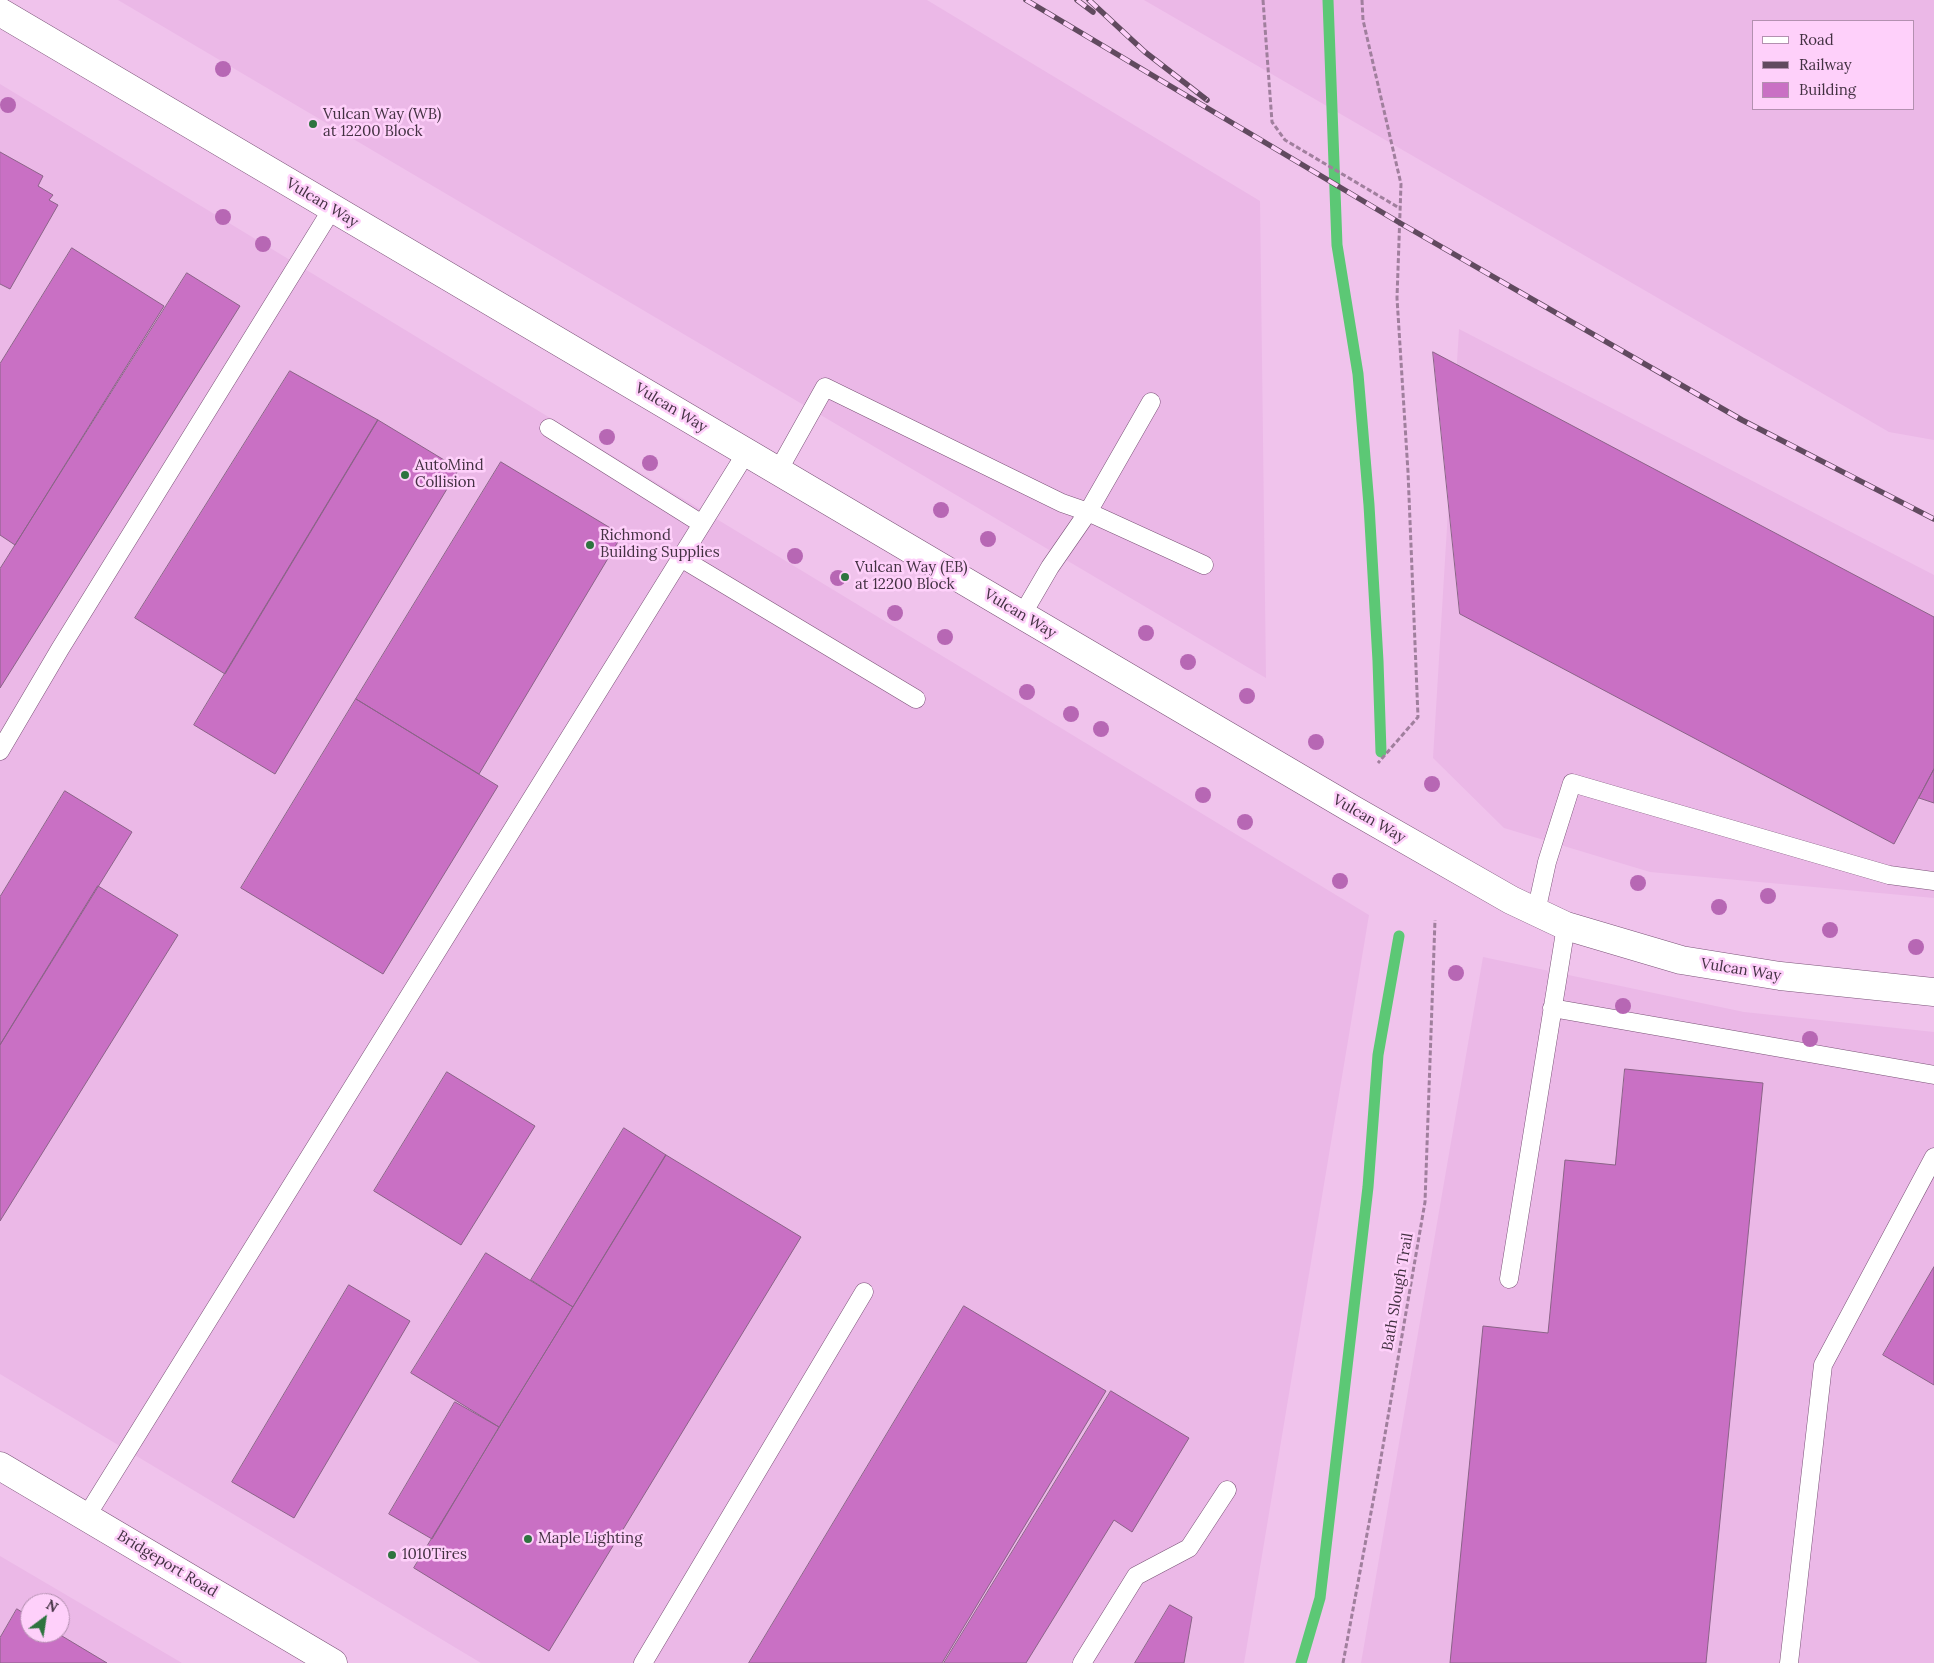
<!DOCTYPE html>
<style>
body{margin:0}
#map{position:relative;width:1934px;height:1663px;overflow:hidden;background:#f0c3ec;font-family:Lora,serif}
canvas{display:block}
.legend{position:absolute;left:1752px;top:20px;width:162px;height:90px;box-sizing:border-box;background:#fed0fa;border:1px solid #b390b0;margin:0;padding:6px 9px;list-style:none;font-size:15px;color:#433142}
.legend li{display:flex;align-items:center;gap:10px;height:25px}
.legend b{width:25px;border:1px solid #b390b0}
.north{position:absolute;left:20px;top:1593px;width:50px;height:50px;box-sizing:border-box;background:#fed0fa;border:1px solid #b390b0;border-radius:50%;rotate:31deg;font-size:14px;font-weight:700;line-height:20px;text-align:center;color:#433142}
.north::after{content:'';display:block;margin:auto;width:18px;height:22px;background:#2e743f;clip-path:polygon(50% 0,100% 100%,50% 72%,0 100%)}
</style>
<div id="map">
<canvas width="1934" height="1663"></canvas>
<ul class="legend">
<li><b style="height:6px;background:#fff"></b>Road</li>
<li><b style="height:6px;background:#614a5f"></b>Railway</li>
<li><b style="height:14px;background:#c970c4"></b>Building</li>
</ul>
<div class="north">N</div>
</div>
<script>
const context = document.querySelector('canvas').getContext('2d');
context.lineJoin = 'round';
function paint(path, color) { context.fillStyle = color; context.fill(path, 'evenodd'); }
function strokePath(path, color, width, dash) { context.strokeStyle = color; context.lineWidth = width; context.lineCap = dash ? 'butt' : 'round'; context.setLineDash(dash || []); context.stroke(path); }
function label(font, color, halo, rows, align = 'center') {
  context.font = font + ' Lora,serif'; context.lineWidth = 5; context.setLineDash([]); context.textBaseline = 'middle'; context.strokeStyle = halo; context.fillStyle = color; for (const [text, x, y, turn = 0] of rows) {
    context.save(); context.translate(x, y); context.rotate((+turn || 0) * Math.PI / 180); context.textAlign = isNaN(turn) ? turn : align; if (halo) context.strokeText(text, 0, 0); context.fillText(text, 0, 0); context.restore();
  }
}
paint(new Path2D(`
 M 118,0 L 927,0 L 1260,201 L 1266,678 Z
 M 1144,0 L 1934,0 L 1934,440 L 1889,432 ZM 1913,21 L 1913,109 L 1753,109 L 1753,21 Z
 M 0,84 L 1369,915 L 1244,1663 L 481,1663 L 0,1374 Z
 M 1459,329 L 1934,575 L 1934,898 L 1650,872 L 1504,828 L 1433,758 Z
 M 1483,957 L 1744,1012 L 1934,1032 L 1934,1663 L 1361,1663 Z
 M 0,1556 L 182,1663 L 0,1663 ZM 30,1603 L 60,1603 L 60,1633 L 30,1633 Z`), '#ebb8e7');
strokePath(new Path2D(`
 M 1328,0 L 1337,245 L 1358,374 L 1369,505 L 1378,661 L 1381,752
 M 1301,1663 L 1320,1598 L 1368,1187 L 1378,1055 L 1399,936`), '#5cc875', 11);
const building = new Path2D(`
 M 0,152 L 43,176 L 38,186 L 53,195 L 49,200 L 58,205 L 10,289 L 0,284 Z
 M 72,248 L 164,306 L 15,545 L 0,535 L 0,364 Z
 M 187,273 L 240,306 L 0,688 L 0,569 Z
 M 1433,352 L 1934,617 L 1934,769 L 1894,844 L 1460,614 Z
 M 290,371 L 378,420 L 225,674 L 135,618 Z
 M 378,420 L 459,469 L 275,774 L 194,725 Z
 M 501,462 L 622,535 L 479,774 L 356,699 Z
 M 356,699 L 498,786 L 383,974 L 241,888 Z
 M 1934,769 L 1934,803 L 1919,798 Z
 M 65,791 L 132,832 L 0,1045 L 0,897 Z
 M 98,886 L 178,935 L 0,1221 L 0,1045 Z
 M 1625,1069 L 1763,1083 L 1706,1663 L 1450,1663 L 1483,1326 L 1548,1333 L 1565,1160 L 1615,1165 Z
 M 447,1072 L 535,1126 L 461,1245 L 374,1191 Z
 M 624,1128 L 666,1155 L 573,1307 L 531,1280 Z
 M 666,1155 L 801,1237 L 549,1651 L 414,1568 Z
 M 486,1253 L 573,1307 L 499,1427 L 411,1373 Z
 M 1934,1267 L 1934,1385 L 1883,1355 Z
 M 349,1285 L 410,1321 L 294,1518 L 232,1482 Z
 M 964,1306 L 1106,1391 L 942,1663 L 749,1663 Z
 M 1111,1391 L 1189,1438 L 1132,1532 L 1114,1520 L 1026,1663 L 944,1663 Z
 M 455,1402 L 499,1427 L 432,1539 L 389,1514 Z
 M 1170,1605 L 1192,1617 L 1184,1663 L 1135,1663 Z
 M 17,1609 L 30,1617 L 30,1633 L 57,1633 L 107,1663 L 0,1663 L 0,1638 Z`);
paint(building, '#c970c4');
strokePath(building, '#8b6388', 1);
const service = new Path2D(`
 M 1151,402 L 1088,512 L 1204,565
 M 549,428 L 702,524
 M 778,471 L 825,387 L 1062,503 L 1088,512 L 1050,567 L 1022,615
 M 681,558 L 916,699
 M 0,751 L 60,649 L 332,209
 M 1536,912 L 1547,862 L 1572,783 L 1889,875 L 1934,881
 M 1552,1008 L 1934,1075
 M 1509,1279 L 1566,926
 M 86,1517 L 746,453
 M 643,1663 L 864,1292
 M 1082,1663 L 1136,1576 L 1189,1548 L 1227,1490
 M 1789,1663 L 1823,1365 L 1934,1157`);
const tertiary = new Path2D(`
 M 0,12 L 1022,615 L 1352,809 L 1511,900 L 1566,926 L 1681,960 L 1780,976 L 1934,992`);
const secondary = new Path2D(`
 M 0,1466 L 333,1663`);
strokePath(service, '#7a5377', 19);
strokePath(tertiary, '#7a5377', 29);
strokePath(secondary, '#7a5377', 29);
strokePath(new Path2D(`
 M 1263,0 L 1272,122 L 1285,140 L 1401,209
 M 1362,0 L 1363,20 L 1401,184 L 1397,298 L 1408,472 L 1418,717 L 1378,763
 M 1343,1663 L 1378,1475 L 1425,1202 L 1435,920`), '#a07f9d', 3, [5, 2.5]);
strokePath(service, '#fff', 18);
strokePath(tertiary, '#fff', 28);
strokePath(secondary, '#fff', 28);
const rail = new Path2D(`
 M 1026,0 L 1400,223 L 1742,420 L 1934,519
 M 1077,0 L 1093,12
 M 1089,0 L 1145,52 L 1207,100`);
strokePath(rail, '#614a5f', 5.5);
strokePath(rail, '#fed0fa', 4, [11]);
context.fillStyle = '#b767b4';
for (const [x, y] of [
 [223,69],
 [8,105],
 [223,217],
 [263,244],
 [607,437],
 [650,463],
 [941,510],
 [988,539],
 [795,556],
 [838,578],
 [895,613],
 [1146,633],
 [945,637],
 [1188,662],
 [1027,692],
 [1247,696],
 [1071,714],
 [1101,729],
 [1316,742],
 [1432,784],
 [1203,795],
 [1245,822],
 [1340,881],
 [1638,883],
 [1768,896],
 [1719,907],
 [1830,930],
 [1916,947],
 [1456,973],
 [1623,1006],
 [1810,1039]
]) { context.beginPath(); context.arc(x, y, 8, 0, 2 * Math.PI); context.fill(); }
for (const [x, y, r, color] of [
 [313,124,5,"#2e743f"],
 [405,475,5,"#2e743f"],
 [590,545,5,"#2e743f"],
 [845,577,5,"#2e743f"],
 [528,1539,5,"#2e743f"],
 [392,1555,5,"#2e743f"]
]) { const dot = new Path2D(); dot.arc(x, y, r, 0, 2 * Math.PI); context.fillStyle = color; context.fill(dot); strokePath(dot, '#fed0fa', 2); }
label('15px', '#433142', '#fed0fa', [
 ["Vulcan Way (WB)",323,115],
 ["at 12200 Block",323,132],
 ["AutoMind",415,466],
 ["Collision",415,483],
 ["Richmond",600,536],
 ["Building Supplies",600,553],
 ["Vulcan Way (EB)",855,568],
 ["at 12200 Block",855,585],
 ["Maple Lighting",538,1539],
 ["1010Tires",402,1555]
], 'left');
label('15px', '#433142', '#fed0fa', [
 ["Vulcan Way",322,203,31],
 ["Vulcan Way",671,408,31],
 ["Vulcan Way",1020,614,31],
 ["Vulcan Way",1369,819,30],
 ["Vulcan Way",1741,970,9],
 ["Bath Slough Trail",1398,1292,-80],
 ["Bridgeport Road",167,1564,31]
]);
</script>
